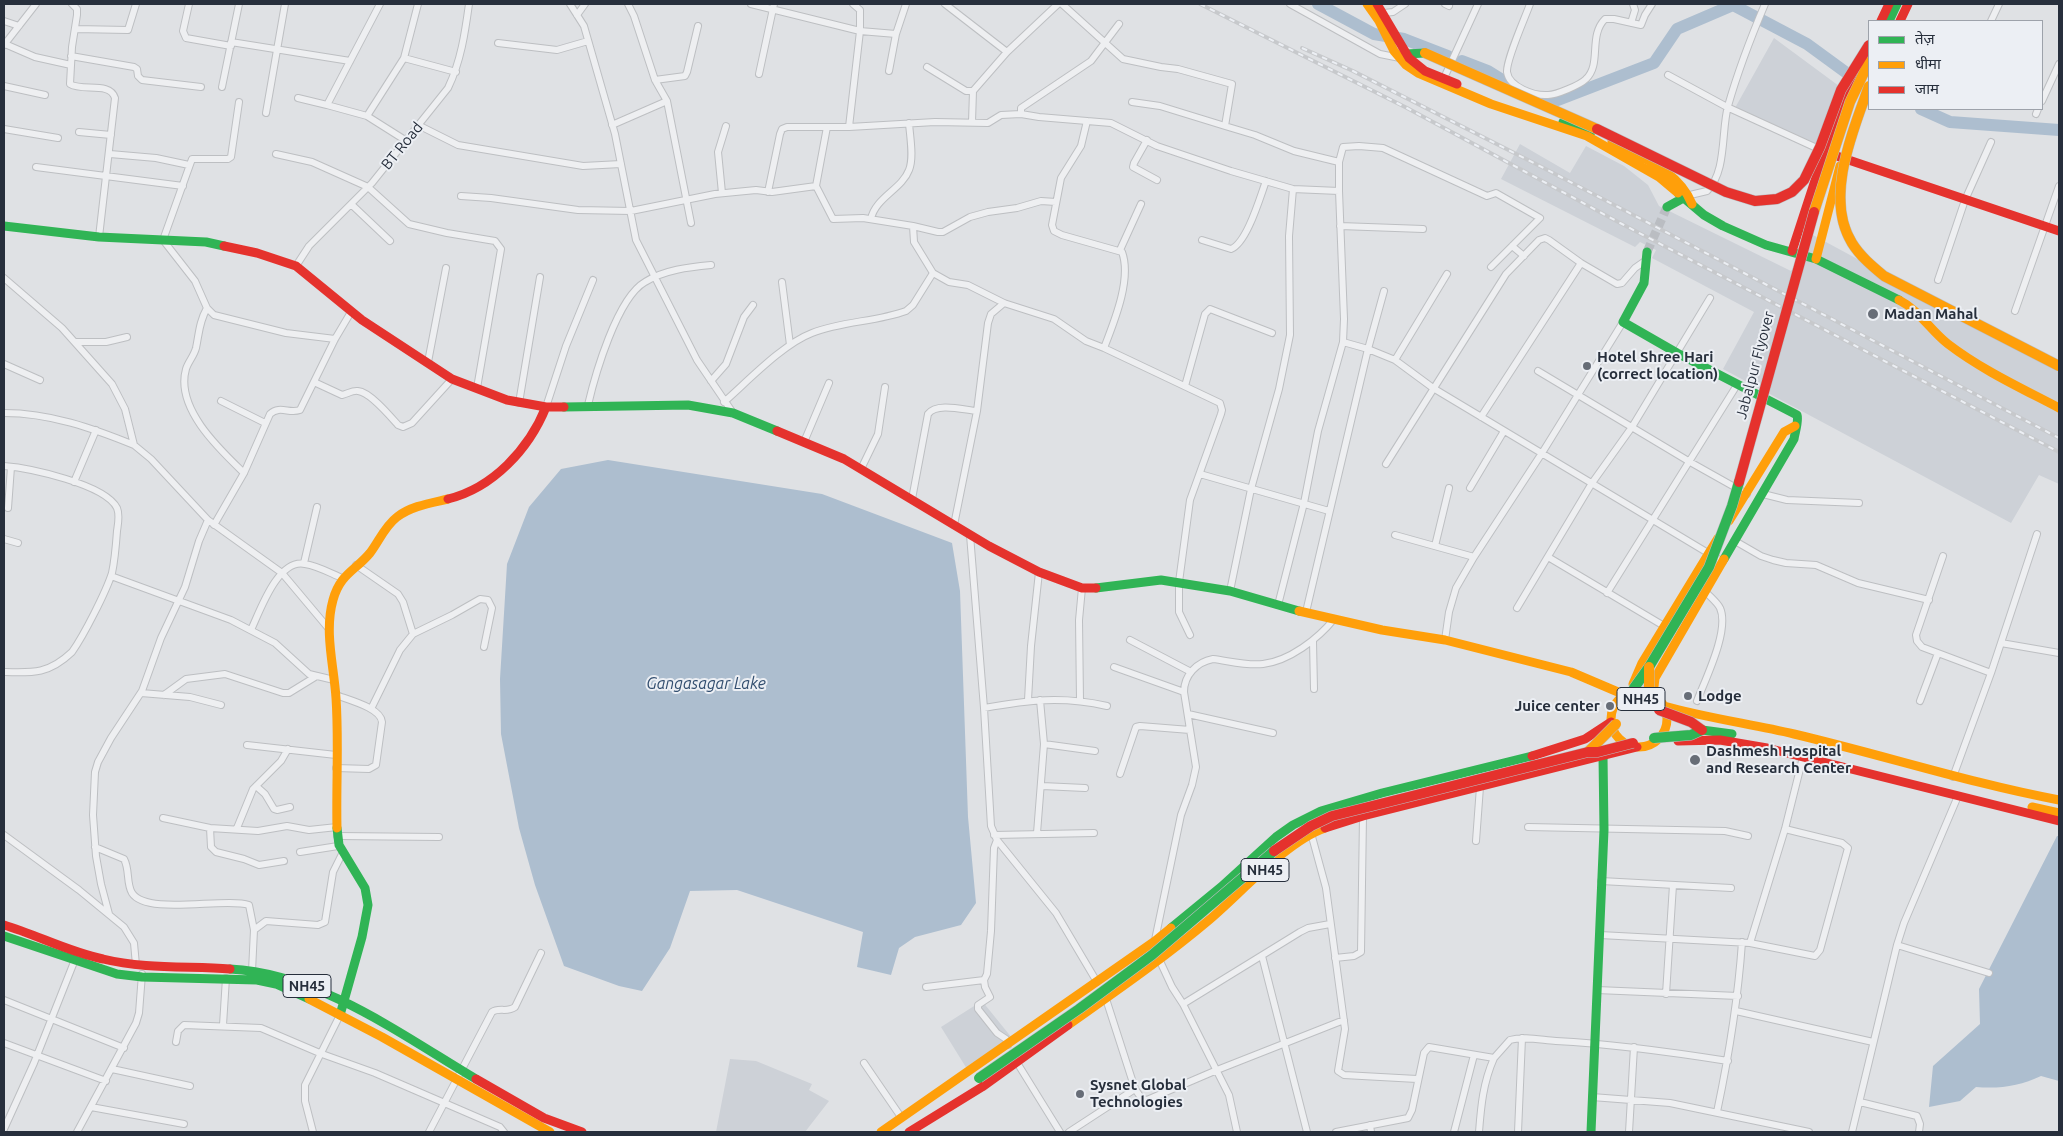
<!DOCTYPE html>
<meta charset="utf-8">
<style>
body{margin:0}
#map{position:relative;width:2063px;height:1136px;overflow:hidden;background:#dfe1e4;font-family:Ubuntu,"Noto Sans Devanagari",sans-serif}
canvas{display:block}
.frame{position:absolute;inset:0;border:5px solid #272f3c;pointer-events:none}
.legend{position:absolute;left:1868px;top:20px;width:175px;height:90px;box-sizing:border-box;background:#eceff4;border:1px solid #9da2aa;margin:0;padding:6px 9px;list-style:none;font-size:15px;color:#272f3c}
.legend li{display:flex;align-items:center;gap:10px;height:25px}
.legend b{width:25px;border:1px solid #9da2aa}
</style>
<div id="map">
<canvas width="2063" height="1136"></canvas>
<div class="frame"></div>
<ul class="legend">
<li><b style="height:6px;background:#30b455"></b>तेज़</li>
<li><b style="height:6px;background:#ff9f0a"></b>धीमा</li>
<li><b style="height:6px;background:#e5322d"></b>जाम</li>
</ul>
</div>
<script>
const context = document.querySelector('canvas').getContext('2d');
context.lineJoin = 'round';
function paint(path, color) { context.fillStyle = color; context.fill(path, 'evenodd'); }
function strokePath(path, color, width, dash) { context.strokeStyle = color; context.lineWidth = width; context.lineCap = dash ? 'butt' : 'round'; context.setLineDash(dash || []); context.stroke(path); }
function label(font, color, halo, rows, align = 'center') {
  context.font = font + ' Ubuntu,sans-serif'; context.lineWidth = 4; context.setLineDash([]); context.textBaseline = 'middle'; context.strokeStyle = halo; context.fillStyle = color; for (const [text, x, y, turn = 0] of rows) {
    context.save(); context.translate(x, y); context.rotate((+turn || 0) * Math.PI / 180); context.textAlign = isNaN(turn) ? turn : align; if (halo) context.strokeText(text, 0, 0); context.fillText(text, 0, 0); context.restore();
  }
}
paint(new Path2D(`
 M 1774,38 L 1839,86 L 1817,145 L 1735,108 Z
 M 1520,144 L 1570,173 L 1586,146 L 1624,166 L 1648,185 L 1659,206 L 1791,271 L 1813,235 L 2059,368 L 2059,484 L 2039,475 L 2011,523 L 1723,369 L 1754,312 L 1652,258 L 1656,250 L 1640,242 L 1635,247 L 1501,179 Z
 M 982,1001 L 1012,1038 L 967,1069 L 941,1027 Z
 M 730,1059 L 756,1061 L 812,1084 L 809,1090 L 829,1101 L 805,1132 L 716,1132 Z`), '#cdd1d7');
paint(new Path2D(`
 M 608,460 L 822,494 L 952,543 L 960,591 L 968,817 L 976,903 L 961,925 L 915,937 L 899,948 L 891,975 L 857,967 L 863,932 L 737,890 L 690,891 L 670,948 L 642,991 L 619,986 L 564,966 L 535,885 L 519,828 L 501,734 L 500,679 L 507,564 L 529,507 L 561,469 Z
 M 2057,836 L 2059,836 L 2059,1081 L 2041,1076 C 2020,1086 2000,1089 1976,1087 L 1960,1101 L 1929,1107 L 1933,1066 L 1980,1024 L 1979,989 Z`), '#adbecf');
strokePath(new Path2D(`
 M 1318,4 L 1374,34 L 1404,39 L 1448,56
 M 1462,61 L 1488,71 L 1528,96 L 1558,100 L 1654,63 L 1677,29 L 1733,5 L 1807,44 L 1859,82
 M 1921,109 L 1950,122 L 2059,130`), '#adbecf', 12);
strokePath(new Path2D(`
 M 1647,252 L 1667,207`), '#babdc2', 9, [9, 4.5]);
const street = new Path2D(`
 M 72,4 L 77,9 L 77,15 L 72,47 L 70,84 C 82,92 110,81 115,98 L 99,237
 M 189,4 L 183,31 L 186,38 L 231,46
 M 380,4 L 327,105 L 367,116 L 405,140
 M 570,4 L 584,26 L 615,134 L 636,240 L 697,360 L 733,413
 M 628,4 L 634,16 L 655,80 L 667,101 L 691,223
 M 751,4 L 860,31 L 896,34
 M 945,4 L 1007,52
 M 1062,4 L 1123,59 L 1161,67 L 1178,69 L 1232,84 L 1225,126 L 1255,135 L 1294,151 L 1339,162
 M 1290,4 L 1380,54 L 1400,58
 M 1445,4 L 1449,6
 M 1530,4 C 1525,18 1506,60 1507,72 C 1509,87 1534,96 1548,95 C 1556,95 1580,85 1586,79 C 1602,64 1588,36 1605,19 L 1614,19 L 1641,25 L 1645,15 L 1652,4
 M 1384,13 L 1393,12 L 1405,4
 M 577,15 L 585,4
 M 4,21 L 19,26
 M 1991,21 L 1999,4
 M 1631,23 L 1635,10 L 1633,4
 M 75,29 L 128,30 L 136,4
 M 231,42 L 350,61
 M 498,43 L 557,50 L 588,41
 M 5,44 L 35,57 L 71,65
 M 4,45 L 36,4
 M 71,56 L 134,67 L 137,69 L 138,76 L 142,80 L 201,87
 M 404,58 L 456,72
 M 927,67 L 966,91 L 973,91 L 1007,52 L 1058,4
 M 889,71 L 896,34 L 906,4
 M 759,74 L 774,4
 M 1668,75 L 1727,107 L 1821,150
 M 1444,78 L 1478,4
 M 655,80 L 685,76 L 687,72 L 698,26
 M 4,86 L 45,95
 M 222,87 L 239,4
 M 298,98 L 327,105
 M 2042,101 L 2059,64
 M 239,102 L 231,157 L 228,159 L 192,159 L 163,240 L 195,281 L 207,308 L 214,315 L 286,333 L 335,339
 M 1132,102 L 1160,106 L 1225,126
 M 266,113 L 285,4
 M 1021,114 L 1021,108 L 1091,61 L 1119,24
 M 2036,114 L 2038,109
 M 367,116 L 404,58 L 418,4
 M 1087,121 L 1081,146 L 1061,178 L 1052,225 L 1054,231 L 1062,235 L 1122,252 C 1132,279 1114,322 1104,348
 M 972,122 L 973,91
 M 418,125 L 458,145 L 583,166 L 621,164
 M 612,125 L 667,101
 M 849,127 L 860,31 L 860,10 L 853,4
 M 4,129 L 58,138
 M 79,132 L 111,135
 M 1147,140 L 1134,163 L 1133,167 L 1157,180
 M 110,154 L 156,158 L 189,165
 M 276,154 L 312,162 L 368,187 L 409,224 L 447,233 L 495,241 L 501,249 L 477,388
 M 36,167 L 183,186
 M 816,186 L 827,127
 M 768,192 L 780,134 L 782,129 L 787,127 L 849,127 L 935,122 L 988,123 L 1001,115 L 1021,114 L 1039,117 L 1111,123 L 1157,146 L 1231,171 L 1293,189 L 1339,191
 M 722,193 L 718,152 L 726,126
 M 1690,195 L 1707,191 C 1727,172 1721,131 1728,106 C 1738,71 1751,37 1765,4
 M 461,196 L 491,198 L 578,210 L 631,211 L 715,194 L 756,190 L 772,192 L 816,186 L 833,219 L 863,218 L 913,226
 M 1056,202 L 1041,201 L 1017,208 L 988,212 L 970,217 L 943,232 L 938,232 L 913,226 L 914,242 L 933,273 L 949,282 L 968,285 L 1004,303 L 1054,319 L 1086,341 L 1104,348 L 1220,403 L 1222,410 L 1221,414 L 1190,500 L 1179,582 L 1179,612 L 1190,635
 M 351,204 L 390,241
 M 871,219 C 875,198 902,189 909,170 C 914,158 910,137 909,123
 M 1340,226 L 1423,229
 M 1202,240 L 1231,249 C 1247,243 1260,197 1266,181
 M 1512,246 L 1524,256
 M 1120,250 L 1141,204
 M 296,266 L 309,246 L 372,183 L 448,88 C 461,61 465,33 469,4
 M 4,278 L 62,328 L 112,384 L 125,409 L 134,445 L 151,459 L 208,520 L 282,573 L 329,629
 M 1938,280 L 1965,200 L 1991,142
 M 782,282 L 790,345
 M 207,308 C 199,322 199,334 196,348 C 194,356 188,362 186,369 C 175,408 219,449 244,473
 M 2015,311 L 2059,186
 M 75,342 L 106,342 L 127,337
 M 1343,342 L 1368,349 L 1395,360 L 1433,388 L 1723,562
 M 1395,360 L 1447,274
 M 428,362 L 446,268
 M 4,364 L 40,380
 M 1538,371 L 1690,462 L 1747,494
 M 711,381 L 726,364 L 744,317 L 753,305
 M 314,382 L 342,395 C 347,394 353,390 358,391 C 370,392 390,416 398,425 L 403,427 L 412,423 L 452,379
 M 1185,386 L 1205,314 L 1210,309 L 1272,333
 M 221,401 L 265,423
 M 724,402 C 748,381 783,344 812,333 C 842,321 876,322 906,311 L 913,305 L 933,273
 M 519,403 L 540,277
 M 588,405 C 595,375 617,298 645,282 C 664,270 689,267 711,265
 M 546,407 L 566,346 L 593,280
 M 4,413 C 50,413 92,428 134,445
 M 1481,417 L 1581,263
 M 804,442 L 829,383
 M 1386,464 L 1506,274 L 1539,240 L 1545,238 L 1549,240 L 1581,263 L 1617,284 L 1622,283 L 1635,268 L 1645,261
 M 4,466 C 29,468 105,484 117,508 C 120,515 118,524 117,531 C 116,545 115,559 112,573 C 106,592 84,635 72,652 C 49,674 33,673 4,672
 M 861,469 L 878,434 L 885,387
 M 1200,474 L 1329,511
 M 74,482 L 96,430
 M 1470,488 L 1504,431
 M 1763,494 L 1787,500 L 1859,503
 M 912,499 L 928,414 C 937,402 964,410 977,411
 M 8,508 L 11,467
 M 214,525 L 244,473 L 270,414 C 280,405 289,414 300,410 L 335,339 L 351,312
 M 954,525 L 977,411 L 988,323 L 991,314 L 1004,303
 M 970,535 L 984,708 L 991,826 L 997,840 L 1056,913 L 1097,982
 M 1395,535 L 1474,557
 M 4,539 L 18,543
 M 1735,541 L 1761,556 L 1773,560 L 1786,563 L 1816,565 L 1858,583 L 1929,600
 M 1435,546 L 1449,488
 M 1943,556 L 1916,635 L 1917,641 L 1922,647 L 1991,673
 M 1548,557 L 1664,626
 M 304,563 L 317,507
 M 356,565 L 398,594 L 403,602 L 413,634
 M 111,576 L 231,620 L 275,643 L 309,674 L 334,680
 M 1230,591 L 1251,489 L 1279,389 L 1290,335 L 1289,236 L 1293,189
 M 1607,593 L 1737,385
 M 1278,605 L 1304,503 L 1318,431 L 1343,342 L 1344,319 L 1339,191 L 1339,162 L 1343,147 L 1359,146 L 1383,148 L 1487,196 L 1496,193 L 1540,218 L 1491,267
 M 1517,608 L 1592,483 L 1632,427 L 1710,298
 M 1306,612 L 1368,349 L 1384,291
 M 251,630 C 260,611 278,558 305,564 C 318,566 330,573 342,578
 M 1130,640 L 1191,672
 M 1445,640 L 1449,612 L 1456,588 L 1474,557 L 1542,453 L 1623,322
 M 1313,641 L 1314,689
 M 2001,643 L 2059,653
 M 1114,667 L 1184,692
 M 141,693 L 190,697 L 221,705
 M 164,695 L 186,679 L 225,674 L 283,693 L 289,693 L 315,677
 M 1028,700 L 1031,646 L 1039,572
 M 1080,700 L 1079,620 L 1082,588
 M 1697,701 C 1705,680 1730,630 1720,608 C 1717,602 1709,596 1705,591
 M 1920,701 L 1938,653
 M 984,708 C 1029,700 1062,696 1107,706
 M 371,709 L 400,650 L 413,634 L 452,615 L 480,599 L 488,600 L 492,608 L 484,647
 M 1188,714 L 1273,733
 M 1044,744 L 1095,751
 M 247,745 L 336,755
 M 336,768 L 369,769 L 376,765 L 382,722 C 381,708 349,700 336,695
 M 1120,774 L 1136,727 L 1140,726 L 1190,730
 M 1953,777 L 1991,673 L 2037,534
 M 256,786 L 265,794 L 274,809 L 277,810 L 290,807
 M 1042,786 L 1085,788
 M 163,818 L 210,828 L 258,831 L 287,826 L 309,830 L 337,827
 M 1528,827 L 1725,831 L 1748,836
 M 210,828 L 211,847 L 216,852 L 244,859 L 259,865 L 284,861
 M 237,828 L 253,789 L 281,761 L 288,749
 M 1037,833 L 1044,744 L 1040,700
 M 1311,833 L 1326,888 L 1345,1029 L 1338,1071 L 1344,1075 L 1417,1079
 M 4,835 L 79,890 L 124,927 L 134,943 L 136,965
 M 994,835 L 1094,833
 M 337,836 L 439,837
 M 1476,841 L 1480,787
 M 95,847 L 124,859 C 130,870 126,883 132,893 C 147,916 225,897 249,905 L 254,930 L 252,971
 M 300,852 L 338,846
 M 1601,881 L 1731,888
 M 109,914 L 101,884 L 96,856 L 93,815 L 95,772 L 98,762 L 111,738 L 142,691 L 161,638 L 185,587 L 199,541 L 208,520
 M 254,930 L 266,921 L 318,925 L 325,922 L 333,872 L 342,854
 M 1600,935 L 1750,943 L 1815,956 L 1820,950 L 1848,848 L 1842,843 L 1785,829
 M 1155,940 L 1181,815 L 1192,785 L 1196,767 L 1184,692 C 1184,675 1197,662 1213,659 C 1229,661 1247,666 1263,664 C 1289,661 1318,639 1334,619
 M 1750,943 L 1785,829 L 1803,757
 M 1897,945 L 1989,973
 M 1262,956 L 1307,1132
 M 1335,958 L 1354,956 L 1361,952 L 1363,816
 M 1159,959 L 1172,987 L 1183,1004 L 1229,1095 L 1237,1132
 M 984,980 L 985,987 L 990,997 L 978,1005 L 978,1009 L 997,1033 L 1006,1039 L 1008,1045
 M 926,987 L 984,980 L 987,974 L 991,931 L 994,848 L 997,840
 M 1597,990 L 1738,996
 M 1666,994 L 1673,885
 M 1106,999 L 1135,1089 L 1142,1099 L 1147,1100 L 1217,1070 L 1344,1020
 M 4,1000 L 124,1048
 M 1183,1004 L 1300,932 L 1308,928 L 1330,924
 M 1736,1011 L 1873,1042
 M 223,1025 L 226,978
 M 176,1042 L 178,1031 L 184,1025 L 261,1028 L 322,1054 L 375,1073 L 500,1127 L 504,1132
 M 4,1043 L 106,1081
 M 1016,1061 L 1060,1132
 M 864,1063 L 901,1117
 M 112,1069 L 190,1086
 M 1592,1097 L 1670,1103 L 1809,1132
 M 1860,1102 L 1917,1116 L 1920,1124 L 1919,1132
 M 91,1107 L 184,1124
 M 1717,1112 C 1729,1055 1738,1000 1742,942
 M 1370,1125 L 1371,1132
 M 4,1129 L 34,1063 L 76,957
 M 77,1132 L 136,1023 L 139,1013 L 142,974
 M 313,1132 L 305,1101 L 305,1085 L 340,1015
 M 429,1132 L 492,1012 C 499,1007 507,1013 515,1007 L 541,953
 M 1069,1132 L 1135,1089
 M 1336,1132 L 1408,1118 L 1412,1110 L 1424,1053 L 1429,1047 L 1494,1058 L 1510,1040 C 1524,1036 1541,1040 1556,1041 C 1614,1044 1671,1052 1728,1061
 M 1454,1132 L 1474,1055
 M 1479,1132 C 1481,1106 1483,1083 1494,1058
 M 1518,1132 L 1522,1038
 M 1629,1132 L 1634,1047
 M 1852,1132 L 1897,945 L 1904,923 L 1958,796`);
strokePath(street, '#bdbfc2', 8);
strokePath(street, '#eeeff1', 6);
strokePath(new Path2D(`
 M 1889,21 L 1897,4
 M 1406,54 L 1425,53
 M 1563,122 L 1592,131
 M 1678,193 L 1704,215 L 1723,226 L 1766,245 L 1816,259 L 1899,300
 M 1667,207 L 1687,196
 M 4,226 L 99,237 L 206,242 L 224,246
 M 1647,252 L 1644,283 L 1623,322 L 1677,353 L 1797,415 C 1799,421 1795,432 1794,439 L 1724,559
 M 564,407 L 688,405 L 733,413 L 777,431
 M 1096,588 L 1161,580 L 1230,591 L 1299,611
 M 1702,730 L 1732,734
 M 337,828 L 339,845 L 365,888 L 368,905 L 362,937 L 340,1015
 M 1171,928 L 1221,887 L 1276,837 L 1293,825 L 1321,811 L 1382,793 L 1532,756
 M 4,936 L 117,974 L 142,977 L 257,980 L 276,984 L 309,999
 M 230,969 C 318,973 402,1035 476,1079
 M 1591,1132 L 1604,830 L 1603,756`), '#30b455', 9);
strokePath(new Path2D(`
 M 1367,4 L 1379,21 L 1394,51 L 1406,65 L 1418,73 L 1491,104 L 1587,136 L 1659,177 L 1678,193
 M 1612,141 C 1641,157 1679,171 1692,204
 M 1816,259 L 1840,166
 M 1899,300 C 1919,310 1931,331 1948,344 C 1982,370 2021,388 2059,408
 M 1729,521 L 1784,432 L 1795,426
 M 1299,611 L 1382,630 L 1445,640 L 1571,672 L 1625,695
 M 1633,684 L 1642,663 L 1718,538
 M1611 719a28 28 0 1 1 56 0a28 28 0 1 1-56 0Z
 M 1653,695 L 1655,678 L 1724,559
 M 1664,706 C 1707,718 1751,724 1794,734 C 1883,755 1969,783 2059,800
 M 2032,807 L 2059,813
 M 337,828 C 336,785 339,742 336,698 C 334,666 324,632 333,600 C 340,574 355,571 370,553 C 379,541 385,526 397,517 C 411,506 431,503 448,499
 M 309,999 L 382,1037 L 550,1132
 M 1068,1025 C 1116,991 1164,958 1209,920 C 1241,893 1287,841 1325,828
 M 881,1132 L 1155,941 L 1171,928`), '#ff9f0a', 9);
strokePath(new Path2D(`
 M 1377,4 L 1409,58 L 1425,71 L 1457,84
 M 1881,21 L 1889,4
 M 1900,21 L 1908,4
 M 1825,152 L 2059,231
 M 224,246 L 257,253 L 296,266 L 362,320 L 452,379 L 507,400 L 546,407 L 564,407
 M 1792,251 L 1822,159 L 1860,66
 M 777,431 L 844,459 L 989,546 L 1039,572 L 1082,588 L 1096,588
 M 448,499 C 493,488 529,449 546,407
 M 1678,741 L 1720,740 L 1767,748 L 2059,821
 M 1532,756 L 1585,739 L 1611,722
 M 1325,828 L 1363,816 L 1637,747
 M 4,925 C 37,935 69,952 103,959 C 144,969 188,966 230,969
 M 476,1079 L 544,1118 L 582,1132
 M 909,1132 L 982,1087 L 1068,1025`), '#e5322d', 9);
const rail = new Path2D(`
 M 1200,4 L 1407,108 L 1622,224 L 2059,452
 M 1302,48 L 1353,71 L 1536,164 L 2059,438`);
strokePath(rail, '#c7c9cc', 4);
strokePath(rail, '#eceff4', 2, [5.5]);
const fastBridge = new Path2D(`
 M 1632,699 L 1634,688 L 1649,667 L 1709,567 L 1732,506 L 1739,482
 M 1654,738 L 1691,735 L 1702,730
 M 979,1078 L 1079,1009 L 1152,955 L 1274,851`);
const slowBridge = new Path2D(`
 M 1425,53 L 1597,129
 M 1869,86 C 1853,131 1824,198 1852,243 C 1860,256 1872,266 1884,276 L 2059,366
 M 1814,212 L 1850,102 L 1869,62
 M 1649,667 L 1649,701
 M 1588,752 L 1616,724`);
const jamBridge = new Path2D(`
 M 1597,129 L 1726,192 L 1755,201 L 1777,199 L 1792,192 L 1804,180 L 1820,147 L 1841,90 L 1869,45
 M 1739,482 L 1814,212
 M 1659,710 L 1691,722 L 1702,730
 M 1274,851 L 1311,826 L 1332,816 L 1588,752 L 1598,752 L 1633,743`);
strokePath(fastBridge, '#bbbec2', 11, []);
strokePath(slowBridge, '#bbbec2', 11, []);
strokePath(jamBridge, '#bbbec2', 11, []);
strokePath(fastBridge, '#30b455', 10);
strokePath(slowBridge, '#ff9f0a', 10);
strokePath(jamBridge, '#e5322d', 10);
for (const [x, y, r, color] of [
 [1873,314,6,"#676d77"],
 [1587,366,5,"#676d77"],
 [1688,696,5,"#676d77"],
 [1610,706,5,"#676d77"],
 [1695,760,6,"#676d77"],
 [1080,1094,5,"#676d77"]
]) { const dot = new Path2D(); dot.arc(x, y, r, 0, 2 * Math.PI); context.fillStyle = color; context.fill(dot); strokePath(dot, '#eceff4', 2); }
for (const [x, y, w] of [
 [1641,699,48],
 [1265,870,48],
 [307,986,48]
]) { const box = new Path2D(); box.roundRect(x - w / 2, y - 11.5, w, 23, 4); context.fillStyle = '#eceff4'; context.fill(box); strokePath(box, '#272f3c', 1); }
label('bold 14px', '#272f3c', null, [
 ["NH45",1641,699],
 ["NH45",1265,870],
 ["NH45",307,986]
]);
label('15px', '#272f3c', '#eceff4', [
 ["BT Road",402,146,-51],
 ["Jabalpur Flyover",1755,365,-75]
]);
label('bold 15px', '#272f3c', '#eceff4', [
 ["Madan Mahal",1884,314],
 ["Hotel Shree Hari",1597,357],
 ["(correct location)",1597,374],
 ["Lodge",1698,696],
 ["Juice center",1600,706,"right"],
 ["Dashmesh Hospital",1706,751],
 ["and Research Center",1706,768],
 ["Sysnet Global",1090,1085],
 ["Technologies",1090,1102]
], 'left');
label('italic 16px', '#324e6f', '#eceff4', [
 ["Gangasagar Lake",706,684]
]);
</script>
